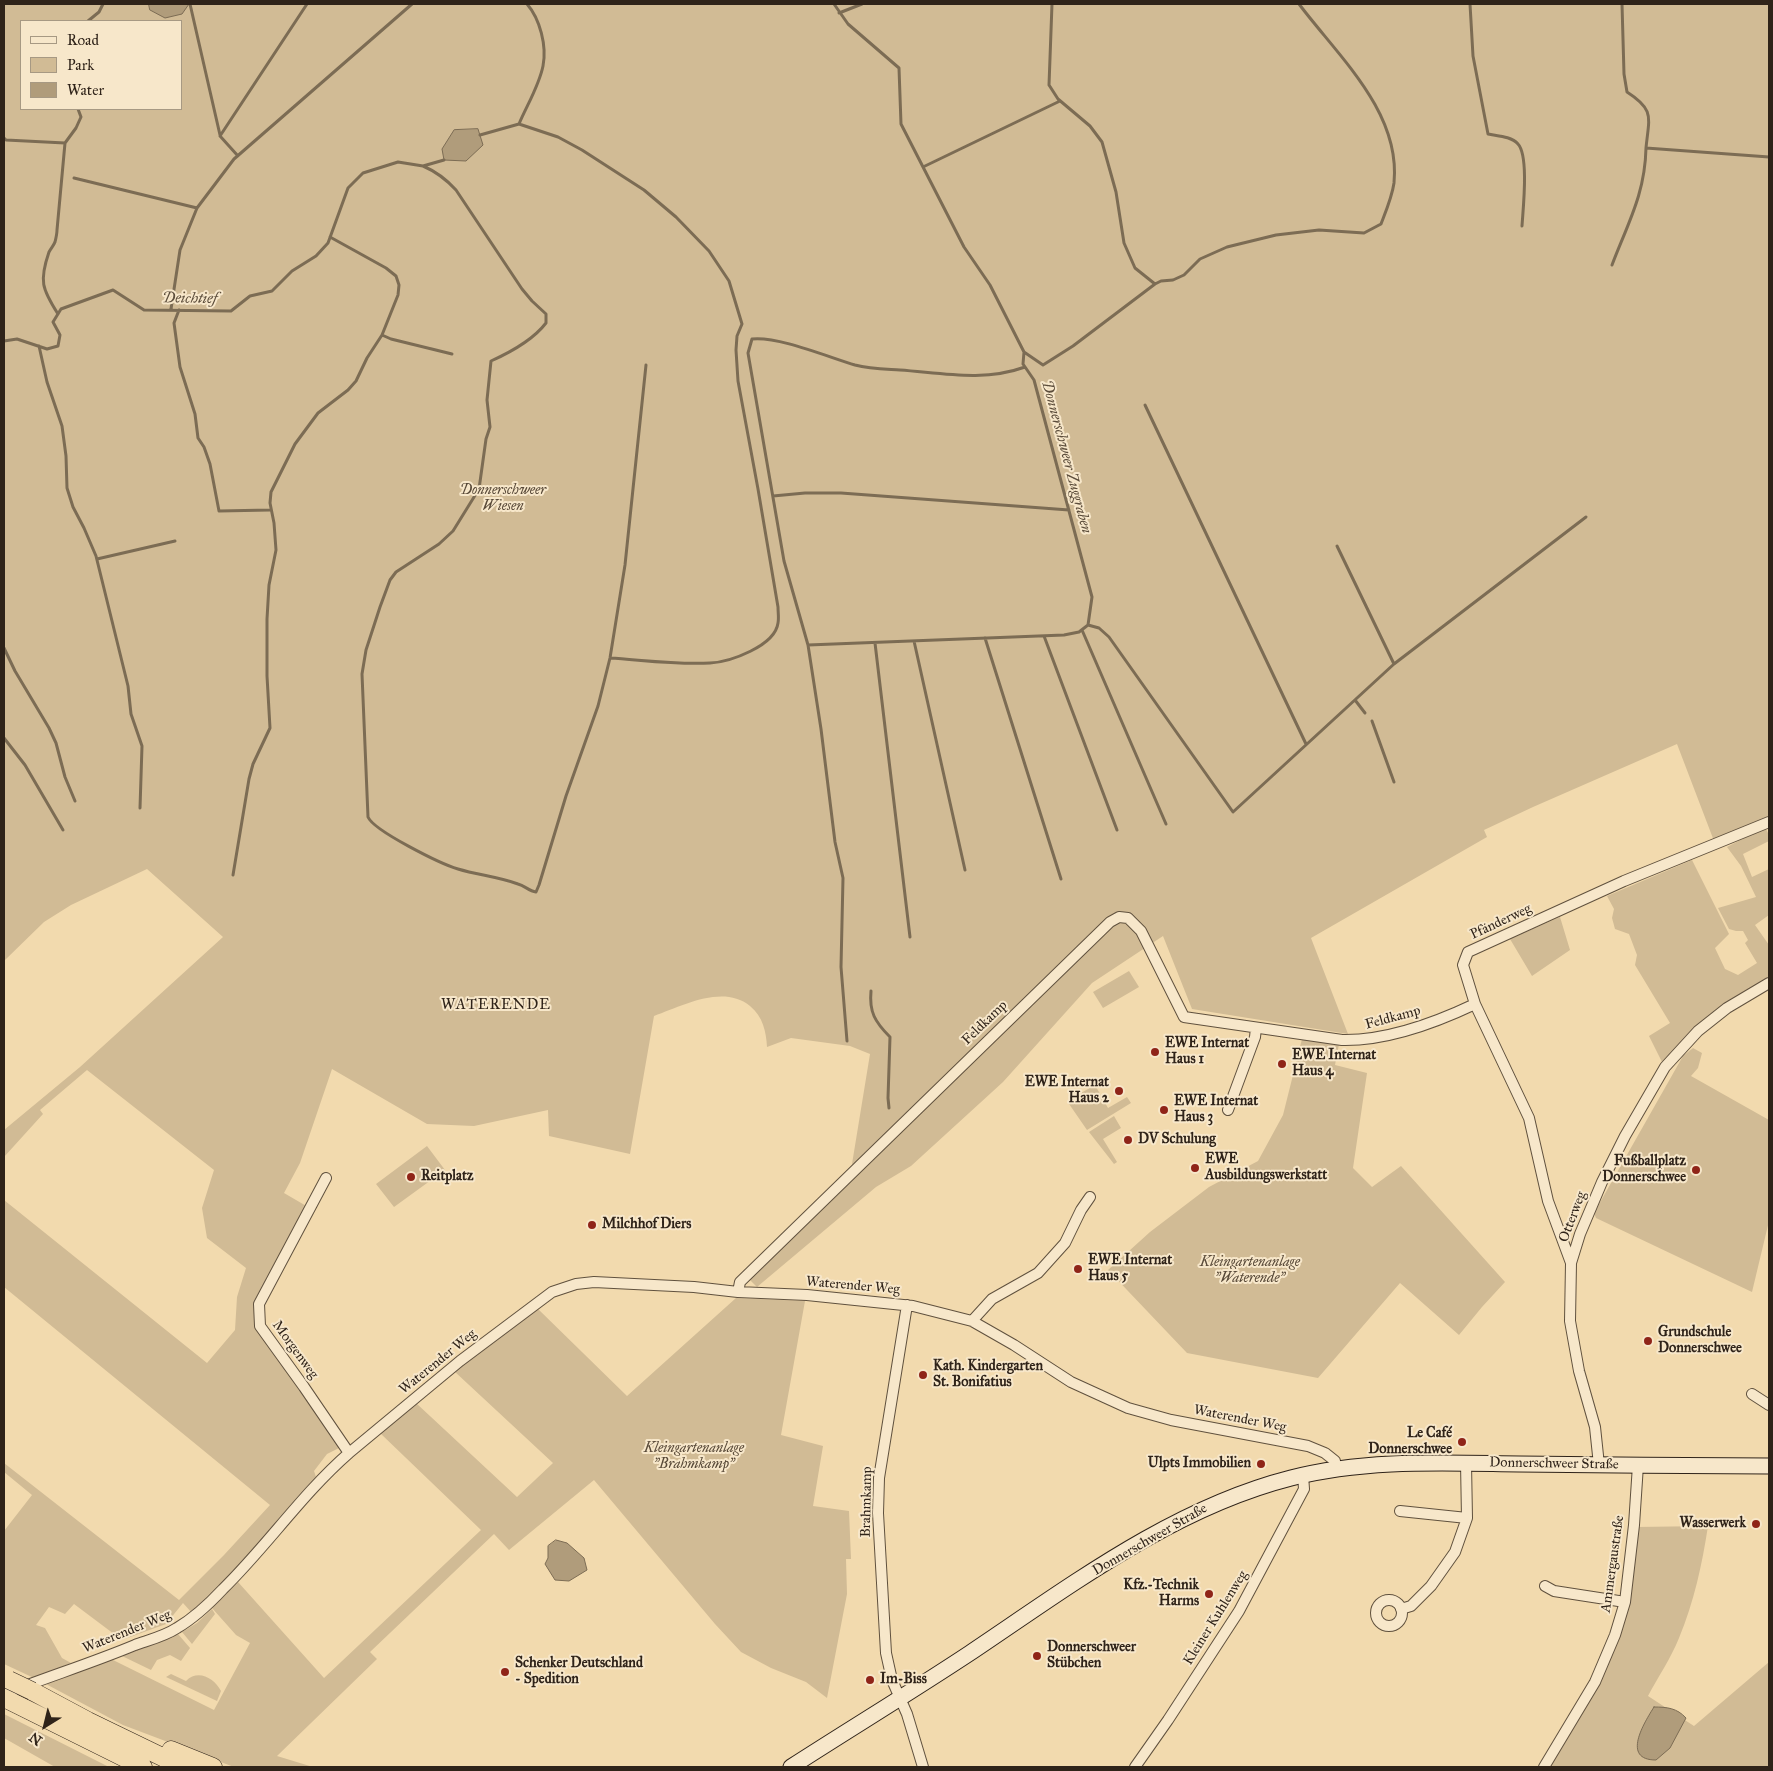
<!DOCTYPE html>
<meta charset="utf-8">
<style>
body{margin:0}
#map{position:relative;width:1773px;height:1771px;overflow:hidden;background:#f2daae;font-family:"IM FELL Great Primer",serif}
canvas{display:block}
.frame{position:absolute;inset:0;border:5px solid #2f2319;pointer-events:none}
.legend{position:absolute;left:20px;top:20px;width:162px;height:90px;box-sizing:border-box;background:#f7e7ca;border:1px solid #a79983;margin:0;padding:6px 9px;list-style:none;font-size:15px;color:#2f2319}
.legend li{display:flex;align-items:center;gap:10px;height:25px}
.legend b{width:25px;border:1px solid #a79983}
.north{position:absolute;left:20px;top:1701px;width:50px;height:50px;-webkit-text-stroke:4px #f7e7ca;paint-order:stroke;rotate:216deg;font-size:14px;font-weight:700;line-height:20px;text-align:center;color:#2f2319}
.north::after{content:'';display:block;margin:auto;width:18px;height:22px;background:#2f2319;clip-path:polygon(50% 0,100% 100%,50% 72%,0 100%)}
</style>
<div id="map">
<canvas width="1773" height="1771"></canvas>
<div class="frame"></div>
<ul class="legend">
<li><b style="height:6px;background:#f7e7ca"></b>Road</li>
<li><b style="height:14px;background:#d1bb95"></b>Park</li>
<li><b style="height:14px;background:#b09c7b"></b>Water</li>
</ul>
<div class="north">N</div>
</div>
<script>
const context = document.querySelector('canvas').getContext('2d');
context.lineJoin = 'round';
function paint(path, color) { context.fillStyle = color; context.fill(path, 'evenodd'); }
function strokePath(path, color, width, dash) { context.strokeStyle = color; context.lineWidth = width; context.lineCap = dash ? 'butt' : 'round'; context.setLineDash(dash || []); context.stroke(path); }
function label(font, color, halo, rows, align = 'center') {
  context.font = font + ' "IM FELL Great Primer",serif'; context.lineWidth = 4; context.setLineDash([]); context.textBaseline = 'middle'; context.strokeStyle = halo; context.fillStyle = color; for (const [text, x, y, turn = 0] of rows) {
    context.save(); context.translate(x, y); context.rotate((+turn || 0) * Math.PI / 180); context.textAlign = isNaN(turn) ? turn : align; if (halo) context.strokeText(text, 0, 0); context.fillText(text, 0, 0); context.restore();
  }
}
paint(new Path2D(`
 M 4,4 L 1769,4 L 1769,818 L 1714,841 L 1677,744 L 1533,807 L 1484,830 L 1487,837 L 1311,938 L 1348,1034 L 1192,1009 L 1163,936 L 1092,983 L 1003,1082 L 911,1166 L 876,1187 L 757,1287 L 748,1278 L 857,1170 L 852,1164 L 870,1054 L 850,1046 L 791,1038 L 767,1047 C 766,1031 763,1017 750,1006 C 723,984 682,1006 654,1016 L 630,1154 L 549,1136 L 548,1110 L 474,1126 L 427,1124 L 332,1069 L 300,1163 L 284,1193 L 308,1207 L 255,1305 L 256,1327 L 295,1381 L 339,1448 L 327,1454 L 314,1471 L 316,1477 L 245,1563 L 192,1613 L 183,1603 L 166,1624 L 122,1640 L 74,1604 L 65,1614 L 49,1607 L 36,1625 L 45,1628 L 62,1658 L 71,1663 L 34,1678 L 4,1664 L 4,1531 L 32,1495 L 4,1472 L 4,1463 L 179,1600 L 224,1555 L 270,1505 L 4,1287 L 4,1200 L 207,1363 L 235,1330 L 237,1297 L 246,1268 L 207,1238 L 202,1208 L 214,1170 L 87,1070 L 40,1110 L 43,1114 L 4,1157 L 4,1130 L 80,1067 L 223,937 L 147,869 L 71,905 L 44,922 L 4,961 ZM 21,21 L 181,21 L 181,109 L 21,109 Z
 M 1765,827 L 1769,835 L 1769,841 L 1743,854 L 1752,877 L 1769,869 L 1769,915 L 1755,925 L 1769,945 L 1769,978 L 1714,1012 L 1662,1062 L 1649,1036 L 1670,1023 L 1635,965 L 1637,955 L 1629,934 L 1615,929 L 1612,918 L 1614,909 L 1607,896 L 1692,860 L 1729,934 L 1715,948 L 1725,969 L 1738,975 L 1757,963 L 1745,943 L 1748,940 L 1743,931 L 1736,931 L 1729,929 L 1718,908 L 1756,897 L 1741,866 L 1727,847 Z
 M 1560,917 L 1570,950 L 1532,976 L 1510,939 Z
 M 1129,971 L 1139,987 L 1103,1008 L 1093,992 Z
 M 1302,1039 L 1339,1044 L 1335,1065 L 1367,1073 L 1353,1168 L 1372,1187 L 1401,1166 L 1505,1282 L 1482,1307 L 1459,1335 L 1400,1283 L 1318,1378 L 1187,1353 L 1108,1270 L 1150,1232 L 1209,1187 L 1258,1161 L 1283,1115 Z
 M 1693,1048 L 1702,1053 L 1698,1068 L 1691,1076 L 1769,1120 L 1769,1221 L 1752,1292 L 1596,1218 L 1594,1213 L 1683,1056 Z
 M 1095,1085 L 1108,1108 L 1127,1097 L 1131,1103 L 1087,1130 L 1067,1101 Z
 M 1114,1116 L 1121,1128 L 1103,1139 L 1117,1162 L 1114,1164 L 1089,1132 Z
 M 427,1146 L 445,1170 L 394,1207 L 376,1184 Z
 M 736,1298 L 805,1301 L 781,1435 L 823,1446 L 813,1506 L 849,1511 L 851,1559 L 846,1559 L 847,1594 L 827,1698 L 806,1682 L 771,1668 L 741,1652 L 715,1624 L 594,1480 L 509,1550 L 494,1534 L 370,1652 L 377,1659 L 277,1756 L 313,1767 L 234,1767 L 123,1725 L 44,1683 L 111,1659 L 214,1710 L 250,1643 L 236,1635 L 212,1608 L 238,1582 L 324,1678 L 481,1530 L 380,1433 L 416,1403 L 517,1497 L 553,1463 L 454,1371 L 537,1308 L 627,1396 Z
 M 1708,1526 C 1702,1565 1694,1602 1679,1638 C 1671,1658 1658,1677 1648,1696 L 1694,1726 L 1769,1662 L 1769,1767 L 1548,1767 L 1606,1669 L 1636,1527 Z
 M 212,1609 L 215,1614 L 192,1644 L 182,1632 L 197,1623 Z
 M 178,1634 L 190,1648 L 181,1661 L 170,1655 L 157,1660 L 151,1670 L 122,1656 Z
 M 171,1674 L 186,1681 C 198,1669 214,1678 221,1691 L 217,1701 L 166,1677 Z
 M 4,1714 L 109,1767 L 55,1767 L 4,1738 Z`), '#d1bb95');
const water = new Path2D(`
 M 149,4 L 189,4 L 182,14 L 165,18 L 150,10 Z
 M 478,129 L 483,145 L 466,161 L 444,160 L 442,149 L 454,130 Z
 M 556,1540 L 567,1543 L 584,1558 L 587,1570 L 569,1581 L 555,1580 L 545,1564 L 548,1558 L 548,1546 Z
 M 1654,1707 C 1667,1707 1677,1708 1686,1718 L 1670,1748 L 1656,1760 C 1621,1760 1644,1723 1654,1707 Z`);
paint(water, '#b09c7b');
strokePath(water, '#7c6c54', 1);
strokePath(new Path2D(`
 M 190,4 L 220,135
 M 834,4 L 848,24 L 899,68 L 901,124 L 964,247 L 990,285 L 1024,352 L 1023,364 L 1034,380 L 1092,597 L 1088,625 L 1099,628 L 1109,637 L 1233,812 L 1394,664 L 1586,517
 M 1052,4 L 1049,85 L 1058,99 L 1090,126 L 1102,142 L 1116,192 L 1124,243 L 1135,268 L 1155,284
 M 1470,4 L 1473,56 L 1488,134 C 1497,136 1511,136 1518,144 C 1529,156 1523,209 1522,226
 M 1622,4 L 1624,74 L 1627,92 C 1655,110 1649,117 1646,148 L 1769,157
 M 839,13 L 862,4
 M 88,21 L 99,12 L 103,4
 M 519,124 C 527,105 539,86 543,66 C 547,46 540,19 527,4
 M 480,135 L 519,124 L 558,137 L 582,150 L 644,190 L 676,217 L 709,251 L 729,281 L 742,324 L 737,336 L 736,350 L 738,381 L 758,489 L 778,607 C 778,612 779,618 778,623 C 775,646 730,662 710,663 C 677,665 642,660 610,658
 M 4,138 L 6,140 L 65,143
 M 238,156 L 220,136 L 307,4
 M 423,166 C 437,172 446,179 456,190 L 522,289 L 532,301 L 546,314 L 546,323 C 533,340 511,352 491,361 L 487,400 L 490,427 L 486,439 L 479,489 L 453,531 L 439,544 L 396,572 L 390,580 L 380,607 L 366,650 L 362,674 L 368,817 C 374,831 441,864 458,869 C 478,875 499,877 518,884 C 525,886 529,891 536,892 L 539,885 L 566,796 L 598,706 L 610,658 L 625,565 L 646,365
 M 923,167 L 1060,101
 M 74,178 L 197,208
 M 1612,265 C 1628,223 1645,194 1646,148
 M 171,309 L 180,250 L 197,208 L 234,159 L 412,4
 M 179,310 L 174,323 L 180,367 L 195,414 L 198,438 L 204,447 L 210,464 L 219,511 L 270,510
 M 58,314 C 42,289 39,281 49,252 C 51,248 54,245 55,242 C 56,238 57,233 57,230 L 65,143 L 76,128 L 81,117 L 78,109
 M 382,335 L 391,339 L 452,354
 M 4,341 L 17,339 L 47,349 L 58,346 L 60,335 L 53,322 L 61,309 L 113,290 L 144,310 L 231,311 L 250,296 L 272,291 L 292,271 L 316,256 L 328,243 L 348,188 L 363,173 L 398,162 L 423,166 L 444,160
 M 39,346 L 47,382 L 62,426 L 66,456 L 67,488 L 73,507 L 84,528 L 96,556 L 128,686 L 131,714 L 142,746 L 140,808
 M 1024,352 L 1043,365 L 1073,346 L 1155,284 L 1161,281 L 1173,280 L 1184,275 L 1200,259 L 1227,247 L 1276,235 L 1319,230 L 1364,233 L 1381,224 C 1386,211 1392,197 1394,183 C 1401,112 1338,56 1299,4
 M 1145,405 L 1306,744
 M 773,496 L 805,493 L 841,493 L 1069,510
 M 1337,546 L 1394,664
 M 97,559 L 175,541
 M 1082,630 L 1166,824
 M 1044,636 L 1117,830
 M 985,638 L 1061,879
 M 914,641 L 965,870
 M 875,643 L 910,937
 M 808,645 L 1064,635 L 1079,632 L 1088,625
 M 4,648 L 15,671 L 49,728 L 56,743 L 65,777 L 75,801
 M 1355,700 L 1365,713
 M 1372,721 L 1394,782
 M 4,738 L 25,765 L 63,830
 M 233,875 L 249,779 L 253,764 L 270,728 L 267,676 L 267,619 L 269,585 L 276,550 L 274,523 L 270,503 L 271,492 L 295,444 L 318,413 L 348,390 L 356,381 L 367,358 L 382,335 L 398,295 L 399,285 L 396,276 L 386,268 L 330,237
 M 871,991 C 869,1012 875,1022 890,1037 L 888,1098 L 889,1108
 M 847,1041 L 841,967 L 843,878 L 835,842 L 821,729 L 808,645 L 784,561 L 748,353 L 752,339 C 778,336 828,357 855,365 C 870,369 884,369 900,370 C 942,373 984,382 1025,367`), '#7c6c54', 3);
const minor = new Path2D(`
 M 1228,1110 L 1255,1037 L 1256,1028
 M 326,1178 L 259,1304 L 260,1326 L 304,1387 L 349,1453
 M 1571,1263 L 1548,1201 L 1529,1118 L 1475,1004 L 1463,965 L 1468,952 L 1624,881 L 1769,822
 M 738,1292 L 740,1282 L 1110,922 L 1119,917 L 1128,918 L 1141,931 L 1184,1017 L 1342,1040 C 1387,1041 1435,1023 1475,1004
 M 907,1305 L 879,1478 L 878,1513 L 886,1653 L 892,1680 L 907,1714 L 923,1767
 M 972,1321 L 992,1299 L 1038,1273 L 1065,1243 L 1081,1210 L 1090,1197
 M 1752,1394 L 1769,1405
 M 1599,1465 L 1595,1427 L 1579,1371 L 1570,1321 L 1571,1263 L 1580,1234 L 1602,1182 L 1625,1136 L 1665,1067 L 1698,1031 L 1727,1008 L 1769,983
 M 1400,1511 L 1467,1518
 M 1545,1586 L 1554,1591 L 1625,1602
 M1376 1613a13 13 0 1 1 26 0a13 13 0 1 1-26 0Z
 M 1401,1609 L 1411,1606 L 1431,1586 L 1455,1552 L 1467,1518 L 1466,1463
 M 4,1694 C 47,1677 92,1663 135,1645 C 149,1640 165,1636 177,1628 C 194,1618 209,1604 223,1589 C 267,1546 302,1494 349,1453 L 460,1361 L 552,1292 L 576,1284 L 594,1282 L 694,1287 L 738,1292 L 807,1295 L 913,1306 L 972,1321 L 1014,1345 L 1071,1382 L 1128,1408 L 1171,1420 L 1308,1446 L 1325,1453 L 1335,1461 L 1336,1469
 M 1135,1767 L 1168,1720 L 1239,1611 L 1304,1489 L 1303,1475
 M 1544,1767 L 1595,1682 L 1615,1635 L 1625,1602 L 1634,1525 L 1638,1465`);
const secondary = new Path2D(`
 M 791,1767 C 850,1729 911,1692 970,1653 C 1070,1586 1173,1508 1291,1478 C 1366,1459 1443,1463 1519,1464 C 1602,1465 1686,1466 1769,1466`);
const trunk = new Path2D(`
 M 32,1691 L 88,1721 L 183,1767
 M 4,1698 L 143,1767
 M 171,1750 L 213,1767`);
strokePath(minor, '#60513e', 12);
strokePath(secondary, '#2f2319', 17);
strokePath(trunk, '#2f2319', 19);
strokePath(minor, '#f7e7ca', 10);
strokePath(secondary, '#f7e7ca', 15);
strokePath(trunk, '#f2daae', 18);
const trunkBridge = new Path2D(`
 M 9,1680 L 32,1691`);
strokePath(trunkBridge, '#2f2319', 19, []);
strokePath(trunkBridge, '#f2daae', 18);
for (const [x, y, r, color] of [
 [1155,1052,5,"#8f2418"],
 [1282,1064,5,"#8f2418"],
 [1119,1091,5,"#8f2418"],
 [1164,1110,5,"#8f2418"],
 [1128,1140,5,"#8f2418"],
 [1195,1168,5,"#8f2418"],
 [1696,1170,5,"#8f2418"],
 [411,1177,5,"#8f2418"],
 [592,1225,5,"#8f2418"],
 [1078,1269,5,"#8f2418"],
 [1648,1341,5,"#8f2418"],
 [923,1375,5,"#8f2418"],
 [1462,1442,5,"#8f2418"],
 [1261,1464,5,"#8f2418"],
 [1756,1524,5,"#8f2418"],
 [1209,1594,5,"#8f2418"],
 [1037,1656,5,"#8f2418"],
 [505,1672,5,"#8f2418"],
 [870,1680,5,"#8f2418"]
]) { const dot = new Path2D(); dot.arc(x, y, r, 0, 2 * Math.PI); context.fillStyle = color; context.fill(dot); strokePath(dot, '#f7e7ca', 2); }
label('italic 14px', '#584938', '#f7e7ca', [
 ["Donnerschweer",503,491],
 ["Wiesen",503,507],
 ["Kleingartenanlage",1250,1263],
 ["\"Waterende\"",1250,1279],
 ["Kleingartenanlage",694,1449],
 ["\"Brahmkamp\"",694,1465]
]);
label('14px', '#2f2319', '#f7e7ca', [
 ["Pfänderweg",1501,922,-25],
 ["Feldkamp",1393,1018,-15],
 ["Feldkamp",985,1023,-44],
 ["Otterweg",1573,1217,-69],
 ["Waterender Weg",853,1286,5],
 ["Morgenweg",295,1350,54],
 ["Waterender Weg",438,1362,-39],
 ["Waterender Weg",1240,1419,11],
 ["Donnerschweer Straße",1554,1464,1],
 ["Brahmkamp",867,1502,-89],
 ["Donnerschweer Straße",1150,1540,-30],
 ["Ammergaustraße",1613,1564,-82],
 ["Kleiner Kuhlenweg",1216,1618,-58],
 ["Waterender Weg",127,1632,-22]
]);
label('bold 14px', '#2f2319', '#f7e7ca', [
 ["EWE Internat",1165,1044],
 ["Haus 1",1165,1060],
 ["EWE Internat",1292,1056],
 ["Haus 4",1292,1072],
 ["EWE Internat",1109,1083,"right"],
 ["Haus 2",1109,1099,"right"],
 ["EWE Internat",1174,1102],
 ["Haus 3",1174,1118],
 ["DV Schulung",1138,1140],
 ["EWE",1205,1160],
 ["Ausbildungswerkstatt",1205,1176],
 ["Fußballplatz",1686,1162,"right"],
 ["Donnerschwee",1686,1178,"right"],
 ["Reitplatz",421,1177],
 ["Milchhof Diers",602,1225],
 ["EWE Internat",1088,1261],
 ["Haus 5",1088,1277],
 ["Grundschule",1658,1333],
 ["Donnerschwee",1658,1349],
 ["Kath. Kindergarten",933,1367],
 ["St. Bonifatius",933,1383],
 ["Le Café",1452,1434,"right"],
 ["Donnerschwee",1452,1450,"right"],
 ["Ulpts Immobilien",1251,1464,"right"],
 ["Wasserwerk",1746,1524,"right"],
 ["Kfz.-Technik",1199,1586,"right"],
 ["Harms",1199,1602,"right"],
 ["Donnerschweer",1047,1648],
 ["Stübchen",1047,1664],
 ["Schenker Deutschland",515,1664],
 ["- Spedition",515,1680],
 ["Im-Biss",880,1680]
], 'left');
label('italic 15px', '#5c4d3b', '#f7e7ca', [
 ["Deichtief",190,299,1],
 ["Donnerschweer Zuggraben",1066,457,75]
]);
context.letterSpacing = '1px';
label('15px', '#2f2319', '#f7e7ca', [
 ["WATERENDE",496,1005]
]);
context.letterSpacing = '0px';
</script>
